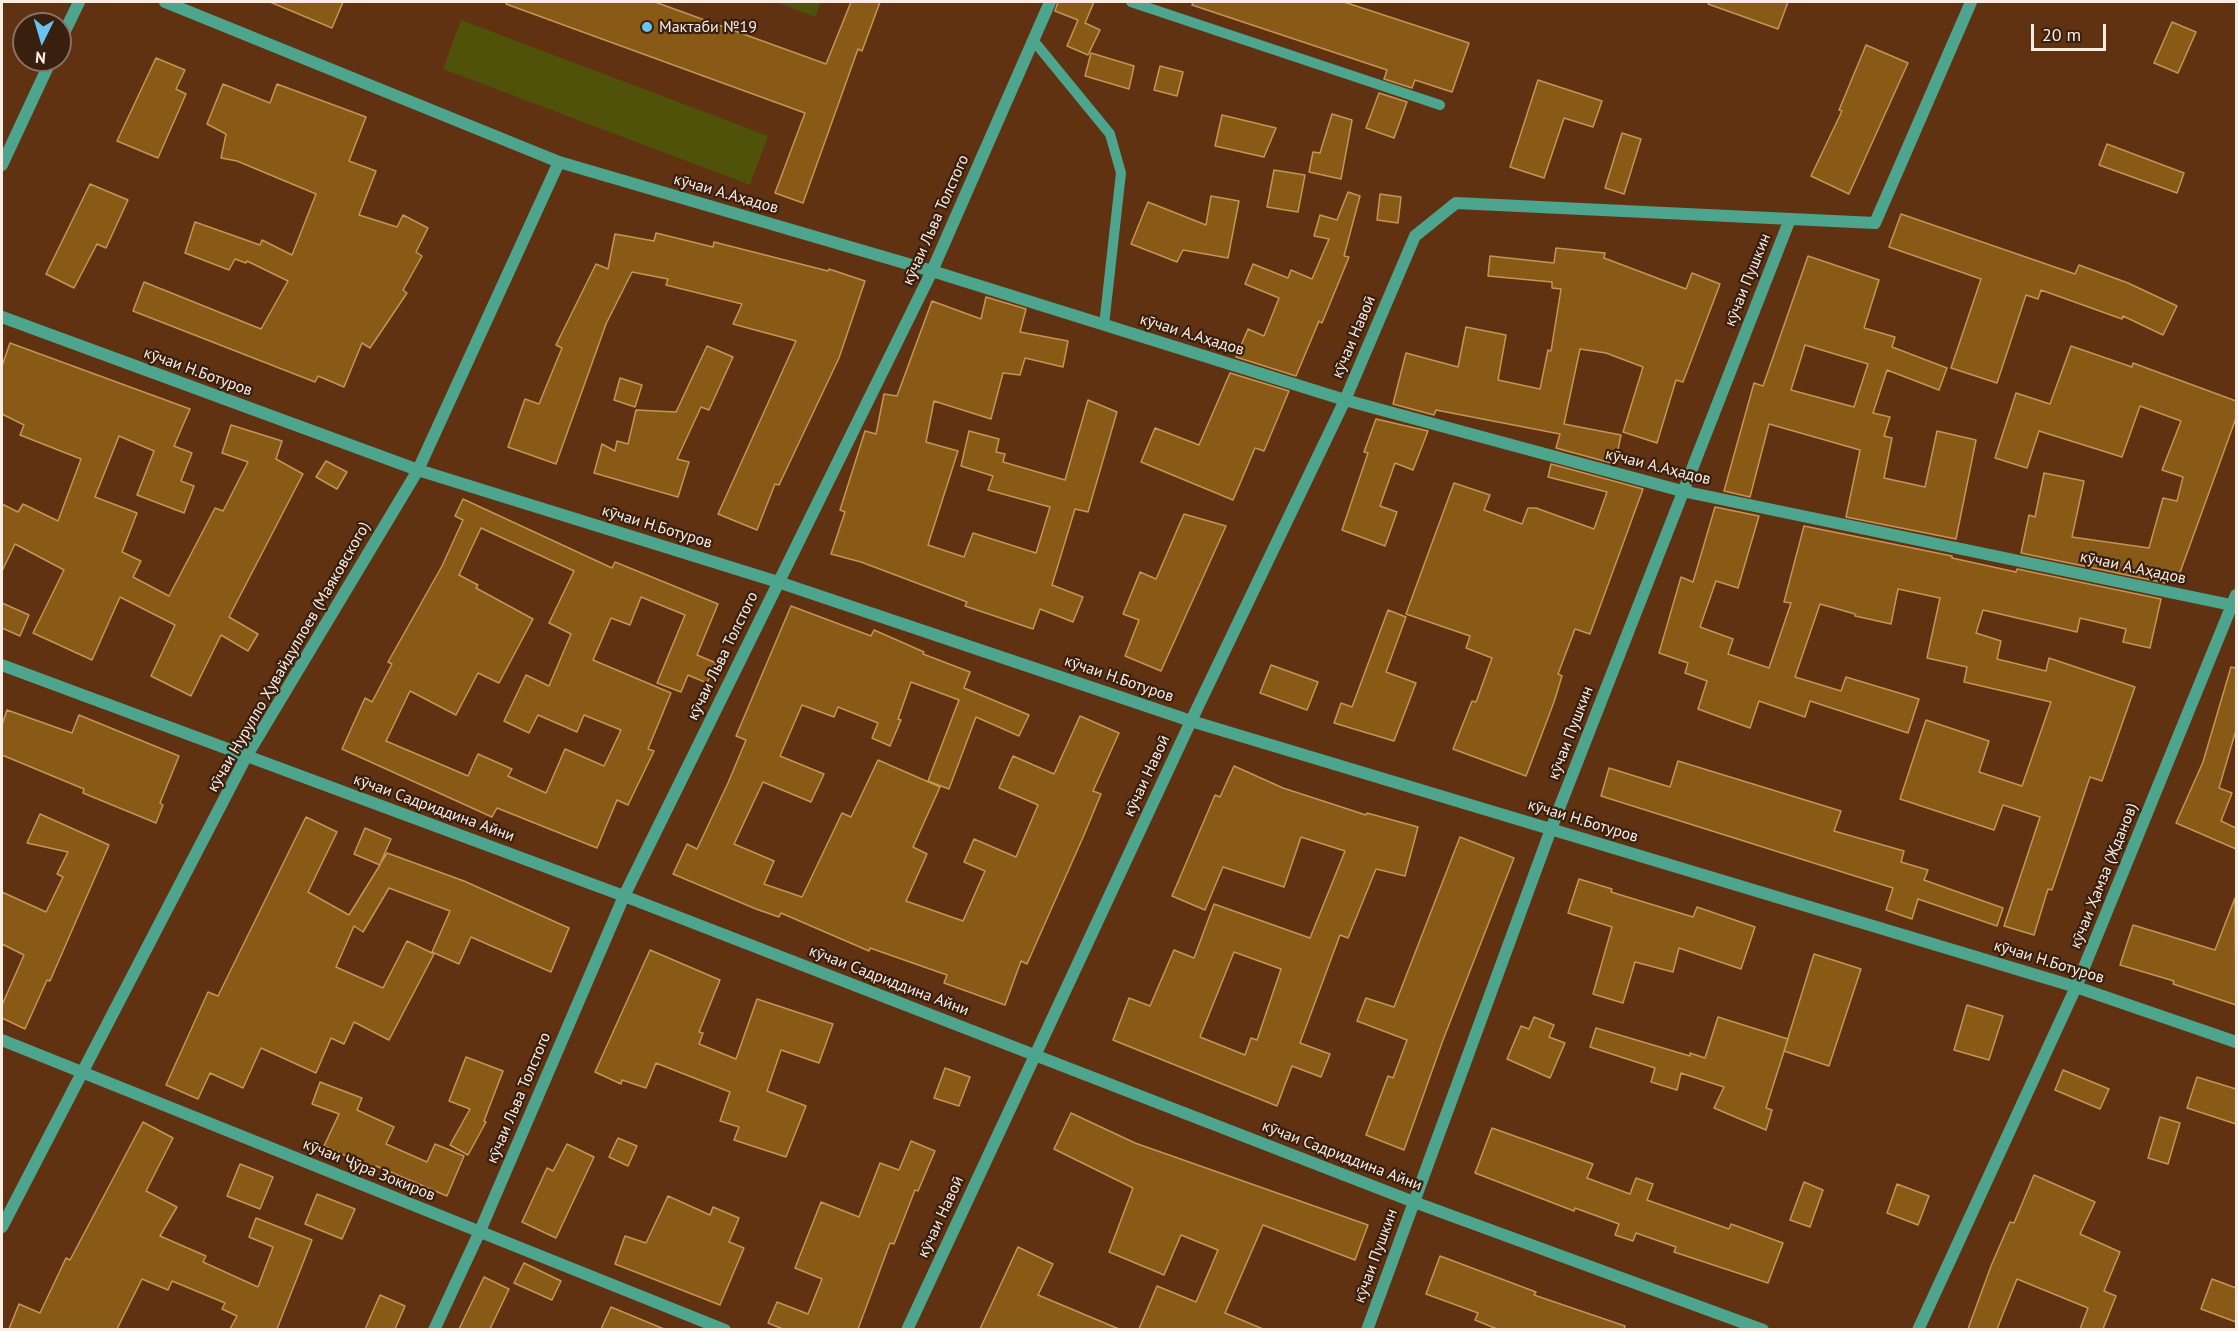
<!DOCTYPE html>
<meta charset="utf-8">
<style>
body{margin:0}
#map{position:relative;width:2238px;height:1331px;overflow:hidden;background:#603212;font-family:"PT Sans",sans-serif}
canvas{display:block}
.frame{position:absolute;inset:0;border:3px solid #fbece4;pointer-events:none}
.north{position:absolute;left:12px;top:12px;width:60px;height:60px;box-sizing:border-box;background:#391f0e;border:2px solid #877164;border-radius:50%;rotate:185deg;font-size:16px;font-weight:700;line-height:24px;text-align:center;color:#fbece4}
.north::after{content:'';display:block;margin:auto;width:21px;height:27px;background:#69c4f1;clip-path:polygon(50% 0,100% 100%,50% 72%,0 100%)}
.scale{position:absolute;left:2031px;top:24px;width:75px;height:27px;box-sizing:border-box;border:3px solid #fbece4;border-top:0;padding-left:8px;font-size:18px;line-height:21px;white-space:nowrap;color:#fbece4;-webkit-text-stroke:4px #391f0e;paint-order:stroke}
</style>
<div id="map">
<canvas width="2238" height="1331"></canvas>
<div class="frame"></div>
<div class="north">N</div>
<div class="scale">20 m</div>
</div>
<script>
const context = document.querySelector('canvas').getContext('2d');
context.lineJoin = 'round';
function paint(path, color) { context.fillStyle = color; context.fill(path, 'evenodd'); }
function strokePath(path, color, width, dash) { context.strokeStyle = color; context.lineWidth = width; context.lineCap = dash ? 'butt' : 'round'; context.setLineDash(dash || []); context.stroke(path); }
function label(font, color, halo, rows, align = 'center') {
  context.font = font + ' "PT Sans",sans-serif'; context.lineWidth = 4.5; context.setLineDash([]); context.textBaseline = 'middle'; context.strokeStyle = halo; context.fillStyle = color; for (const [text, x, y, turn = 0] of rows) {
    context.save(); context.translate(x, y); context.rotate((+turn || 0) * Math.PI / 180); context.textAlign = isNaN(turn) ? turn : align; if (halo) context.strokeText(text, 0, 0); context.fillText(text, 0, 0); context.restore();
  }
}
paint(new Path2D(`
 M 776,2 L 821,2 L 815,17 Z
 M 461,20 L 768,136 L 750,185 L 443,69 Z`), '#4f5208');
const building = new Path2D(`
 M 270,2 L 343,2 L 332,28 Z
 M 507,2 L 655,2 L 826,64 L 851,2 L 880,2 L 862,51 L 858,49 L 803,203 L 775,193 L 805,113 L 506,4 Z
 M 1058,2 L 1094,2 L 1085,23 L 1100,30 L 1088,55 L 1067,46 L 1078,20 L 1055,11 Z
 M 1193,2 L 1344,2 L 1469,43 L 1452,92 L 1415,80 L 1412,88 L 1384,79 L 1387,70 L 1192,5 Z
 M 1709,2 L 1788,2 L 1778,29 L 1708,4 Z
 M 2172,22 L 2196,32 L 2178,73 L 2154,63 Z
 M 1866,45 L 1908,63 L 1849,194 L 1811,176 L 1842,111 L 1839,110 Z
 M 1091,53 L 1134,66 L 1129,89 L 1085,76 Z
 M 156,58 L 185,70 L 176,89 L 186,94 L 158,158 L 117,141 Z
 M 1160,66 L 1183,72 L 1177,96 L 1154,90 Z
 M 1538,80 L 1602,101 L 1593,127 L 1564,118 L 1544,178 L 1510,167 Z
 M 223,84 L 270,103 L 277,84 L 366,117 L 349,161 L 376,171 L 359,215 L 397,227 L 403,215 L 428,228 L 416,252 L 422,256 L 403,290 L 407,293 L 370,348 L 362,343 L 344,387 L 318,376 L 315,382 L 133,311 L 144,282 L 261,329 L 288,281 L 247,261 L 246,263 L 235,259 L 229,270 L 185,253 L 195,222 L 260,245 L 262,240 L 292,255 L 316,194 L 237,161 L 221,158 L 226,134 L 207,124 Z
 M 1379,93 L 1407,102 L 1394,138 L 1366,128 Z
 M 1332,114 L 1352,120 L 1341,179 L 1309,172 L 1313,152 L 1320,153 Z
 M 1222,115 L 1276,128 L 1264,157 L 1215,146 Z
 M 1622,133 L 1641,139 L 1624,194 L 1605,188 Z
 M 2107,144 L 2184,173 L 2177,193 L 2099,165 Z
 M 1274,170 L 1305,175 L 1298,212 L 1267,207 Z
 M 90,184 L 128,200 L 106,248 L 97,244 L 74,288 L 46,274 Z
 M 1348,192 L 1360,196 L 1344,256 L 1349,257 L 1322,323 L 1319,321 L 1296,376 L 1236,357 L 1248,329 L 1264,336 L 1279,298 L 1245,284 L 1253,264 L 1288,278 L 1291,270 L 1312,279 L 1329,239 L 1314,236 L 1320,215 L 1337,220 Z
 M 1380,194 L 1401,197 L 1398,223 L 1377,220 Z
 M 1211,196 L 1239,201 L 1228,258 L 1183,250 L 1177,262 L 1131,244 L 1148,202 L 1206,225 Z
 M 1901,214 L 2075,274 L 2079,265 L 2128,283 L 2177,306 L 2163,335 L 2123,316 L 2122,319 L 2041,290 L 2038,299 L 2026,295 L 1997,383 L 1951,368 L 1981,279 L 1889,247 Z
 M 656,233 L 713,247 L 714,242 L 828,271 L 829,269 L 865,281 L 839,358 L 779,485 L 775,484 L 757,530 L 718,514 L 796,341 L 733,324 L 742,304 L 666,285 L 668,279 L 632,272 L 606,324 L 556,464 L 508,447 L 525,399 L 539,404 L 562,348 L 556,345 L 596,264 L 608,269 L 615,234 L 654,241 Z
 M 1556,248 L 1605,253 L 1604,258 L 1686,289 L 1692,273 L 1720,284 L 1683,382 L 1676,380 L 1657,443 L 1623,432 L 1643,367 L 1606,353 L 1580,349 L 1564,424 L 1621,435 L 1615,464 L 1556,448 L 1560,434 L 1436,410 L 1434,415 L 1393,404 L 1406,353 L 1458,367 L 1466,327 L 1506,335 L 1498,380 L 1540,389 L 1548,350 L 1551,351 L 1561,289 L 1552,288 L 1552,282 L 1488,276 L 1490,256 L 1554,263 Z
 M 1808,256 L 1879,280 L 1864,328 L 1895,337 L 1892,347 L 1947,368 L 1939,390 L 1887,370 L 1873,413 L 1890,417 L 1884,436 L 1892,438 L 1884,478 L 1925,487 L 1937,431 L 1976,440 L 1956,539 L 1846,517 L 1860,450 L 1769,424 L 1750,497 L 1724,491 L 1754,383 L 1763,386 ZM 1805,345 L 1868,364 L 1854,407 L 1791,390 Z
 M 986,297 L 1026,309 L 1020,332 L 1068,341 L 1063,367 L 1025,358 L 1020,375 L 1003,373 L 991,419 L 934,401 L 926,442 L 958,451 L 928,545 L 964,557 L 973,533 L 1036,553 L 1050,507 L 988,490 L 993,476 L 961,466 L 969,431 L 999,439 L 996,452 L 1005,454 L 1003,462 L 1065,480 L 1088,400 L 1117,412 L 1088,512 L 1075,509 L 1052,585 L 1083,597 L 1073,622 L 1040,609 L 1033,629 L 965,606 L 967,602 L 861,562 L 831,554 L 845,512 L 840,510 L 865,431 L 876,434 L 884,394 L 897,396 L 932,301 L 981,319 Z
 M 10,343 L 190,409 L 174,446 L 192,453 L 181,481 L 194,486 L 184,513 L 137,495 L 154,451 L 119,436 L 95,497 L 137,513 L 122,552 L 141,561 L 133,577 L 169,596 L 215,508 L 223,511 L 248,462 L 222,453 L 231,425 L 282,441 L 276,459 L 303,474 L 229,617 L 258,634 L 248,651 L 221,635 L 191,696 L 151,676 L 175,625 L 120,597 L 92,660 L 33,633 L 64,570 L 15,544 L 2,571 L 2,504 L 18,512 L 23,504 L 58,521 L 81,459 L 20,435 L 24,425 L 2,414 L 2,366 Z
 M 707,346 L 733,357 L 709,410 L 701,407 L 677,459 L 689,462 L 678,497 L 594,473 L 602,444 L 615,451 L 617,441 L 628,444 L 636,410 L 676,412 Z
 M 2071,346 L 2132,367 L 2133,363 L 2236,401 L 2236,418 L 2178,578 L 2167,575 L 2165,583 L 2021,553 L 2029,515 L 2035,517 L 2044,473 L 2084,481 L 2072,537 L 2149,548 L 2163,498 L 2177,501 L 2183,477 L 2162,470 L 2181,421 L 2140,406 L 2122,457 L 2039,431 L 2027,468 L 1995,458 L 2016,393 L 2050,404 Z
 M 1230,373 L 1289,391 L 1264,451 L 1255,448 L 1233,500 L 1141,462 L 1155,428 L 1199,445 Z
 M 620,378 L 642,385 L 635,407 L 614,400 Z
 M 1376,419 L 1428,431 L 1413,470 L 1395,463 L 1380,506 L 1397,512 L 1385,546 L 1342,530 L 1368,453 L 1364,452 Z
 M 326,461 L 347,472 L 337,489 L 316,477 Z
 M 1551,464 L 1643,489 L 1590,634 L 1575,629 L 1558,674 L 1562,676 L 1554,702 L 1526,776 L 1453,749 L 1472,701 L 1476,702 L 1492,658 L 1466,648 L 1470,636 L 1406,614 L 1454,483 L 1490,495 L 1484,510 L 1522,524 L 1528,508 L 1536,508 L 1594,529 L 1607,492 L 1548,477 Z
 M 463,499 L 612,568 L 615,562 L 718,604 L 697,655 L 716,663 L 707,683 L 688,675 L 681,692 L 657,683 L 685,615 L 641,597 L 630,625 L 611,618 L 593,660 L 671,693 L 648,749 L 654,751 L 628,805 L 617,800 L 597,848 L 497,808 L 492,817 L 342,749 L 365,698 L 372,702 L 392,664 L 388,662 L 442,566 L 463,520 L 455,516 ZM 481,528 L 574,571 L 549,623 L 571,634 L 549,686 L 526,675 L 504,721 L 529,733 L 538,715 L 577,732 L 584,715 L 621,730 L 604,766 L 565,749 L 546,793 L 508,776 L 512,769 L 478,754 L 468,776 L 386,741 L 410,691 L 456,715 L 478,673 L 499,683 L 533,619 L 476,588 L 478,585 L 459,575 Z
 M 1715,507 L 1759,516 L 1738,588 L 1716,581 L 1700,627 L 1733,639 L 1728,654 L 1769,668 L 1791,603 L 1784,602 L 1804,526 L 1952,556 L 1952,558 L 2016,572 L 2017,569 L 2161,599 L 2150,648 L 2123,642 L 2126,629 L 2080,618 L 2077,632 L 1983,610 L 1976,633 L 2001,641 L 1997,659 L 2046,671 L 2049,658 L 2135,687 L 2102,781 L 2090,777 L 2052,890 L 2048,889 L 2034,935 L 2004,926 L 2040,817 L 2003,805 L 1994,830 L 1900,799 L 1926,720 L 1989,741 L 1979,772 L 2022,786 L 2051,702 L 1964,682 L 1967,667 L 1927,658 L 1940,598 L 1898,589 L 1891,624 L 1855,616 L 1855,614 L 1820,604 L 1795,677 L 1841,691 L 1846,677 L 1919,699 L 1908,733 L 1810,701 L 1805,717 L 1759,701 L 1750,728 L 1698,709 L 1707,681 L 1685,673 L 1688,663 L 1659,653 L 1681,577 L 1693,582 Z
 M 1184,514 L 1226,526 L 1161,671 L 1125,656 L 1139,620 L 1123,614 L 1140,572 L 1156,579 Z
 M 2,603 L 29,615 L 20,636 L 2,628 Z
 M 791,606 L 871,636 L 874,630 L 924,652 L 923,654 L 970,672 L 964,688 L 1029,715 L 1019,736 L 976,717 L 949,789 L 928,781 L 959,700 L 911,682 L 898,719 L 901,720 L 890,746 L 872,738 L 878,723 L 838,707 L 834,717 L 802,705 L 780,756 L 824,774 L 811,802 L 763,782 L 734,844 L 774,861 L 764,884 L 802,897 L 842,813 L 851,817 L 878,760 L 940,787 L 913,847 L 927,854 L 906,901 L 963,921 L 985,871 L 964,862 L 974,839 L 1016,857 L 1038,805 L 999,788 L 1013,756 L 1054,774 L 1080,716 L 1119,733 L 1093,791 L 1101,794 L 1084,835 L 1027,964 L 1021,961 L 1005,1005 L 944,983 L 947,975 L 870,948 L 869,951 L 781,913 L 779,917 L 756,909 L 673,874 L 687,844 L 697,849 L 728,783 L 746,740 L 736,736 Z
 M 1388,610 L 1406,617 L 1386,672 L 1416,683 L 1394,741 L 1334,723 L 1341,703 L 1352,707 Z
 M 1271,665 L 1318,682 L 1307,710 L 1260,693 Z
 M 2231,667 L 2236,668 L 2236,730 L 2219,788 L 2232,793 L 2221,821 L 2236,828 L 2236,849 L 2176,823 L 2203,762 Z
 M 7,710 L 72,733 L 79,715 L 179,756 L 160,803 L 163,805 L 156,823 L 83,793 L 84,789 L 2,755 L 2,725 Z
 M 1678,761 L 1841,811 L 1834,831 L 1904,851 L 1901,862 L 1928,870 L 1924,880 L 2003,908 L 1997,926 L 1918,899 L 1912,919 L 1886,910 L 1893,888 L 1601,796 L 1609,768 L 1670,787 Z
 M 1234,766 L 1283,788 L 1366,815 L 1367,813 L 1418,827 L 1405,876 L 1376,869 L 1348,938 L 1340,935 L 1300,1043 L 1330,1054 L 1321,1077 L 1292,1066 L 1277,1106 L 1113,1040 L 1129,998 L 1150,1006 L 1174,950 L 1194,958 L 1214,904 L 1310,938 L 1345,851 L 1301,837 L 1284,887 L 1223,867 L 1205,910 L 1172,896 L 1215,795 L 1220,797 ZM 1234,952 L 1281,969 L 1257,1040 L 1251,1038 L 1245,1055 L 1200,1037 Z
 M 40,814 L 109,845 L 50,981 L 47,980 L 25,1029 L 2,1018 L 2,1005 L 24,955 L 2,944 L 2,892 L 46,912 L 63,877 L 57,874 L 68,852 L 27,843 Z
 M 306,817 L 337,832 L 308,892 L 349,915 L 380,865 L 354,854 L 365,828 L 391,839 L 380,864 L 387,853 L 464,881 L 569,928 L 551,972 L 471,937 L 459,964 L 432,952 L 450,911 L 389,888 L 363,932 L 354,926 L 336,967 L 383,988 L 407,941 L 434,954 L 389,1040 L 354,1022 L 344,1044 L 331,1038 L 316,1073 L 261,1048 L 243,1088 L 210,1073 L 198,1099 L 166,1085 L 208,992 L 218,996 Z
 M 1460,837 L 1514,858 L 1443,1040 L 1404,1150 L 1366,1135 L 1388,1076 L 1393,1078 L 1407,1040 L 1357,1021 L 1366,998 L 1394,1007 Z
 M 1579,879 L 1612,889 L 1611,892 L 1693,917 L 1697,907 L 1755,927 L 1741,969 L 1679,948 L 1673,972 L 1635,962 L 1623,1003 L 1593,994 L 1612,927 L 1568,913 Z
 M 2235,898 L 2236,1005 L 2173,984 L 2174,981 L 2120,965 L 2133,925 L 2215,950 Z
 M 650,950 L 720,980 L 699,1032 L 703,1033 L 699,1044 L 736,1059 L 757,999 L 833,1024 L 819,1063 L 781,1050 L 767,1091 L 806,1106 L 786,1157 L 734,1140 L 739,1127 L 720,1121 L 730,1092 L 656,1063 L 646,1088 L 622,1080 L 621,1084 L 595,1072 Z
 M 1814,954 L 1861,969 L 1829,1066 L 1784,1051 Z
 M 1967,1005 L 2003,1016 L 1989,1060 L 1954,1050 Z
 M 1534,1017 L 1554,1025 L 1549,1037 L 1565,1043 L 1550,1078 L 1507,1059 L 1521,1026 L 1529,1029 Z
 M 1718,1017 L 1788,1039 L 1766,1108 L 1772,1110 L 1766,1130 L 1714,1108 L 1724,1087 L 1681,1073 L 1677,1090 L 1651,1082 L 1655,1068 L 1590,1047 L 1596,1028 L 1690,1056 L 1690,1053 L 1705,1058 Z
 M 466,1057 L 503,1071 L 484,1121 L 486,1122 L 468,1155 L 450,1145 L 470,1109 L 449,1101 Z
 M 945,1068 L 970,1077 L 959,1106 L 934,1098 Z
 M 2063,1070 L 2109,1089 L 2100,1109 L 2055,1090 Z
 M 2197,1077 L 2236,1089 L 2236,1124 L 2187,1108 Z
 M 320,1082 L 362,1098 L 357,1110 L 394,1127 L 386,1144 L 427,1162 L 435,1144 L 464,1156 L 447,1196 L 376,1166 L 375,1169 L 324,1146 L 339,1114 L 312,1104 Z
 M 1071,1113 L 1135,1143 L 1368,1225 L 1355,1260 L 1263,1225 L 1225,1313 L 1263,1329 L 1139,1329 L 1157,1286 L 1196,1302 L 1218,1250 L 1181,1235 L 1164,1275 L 1109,1252 L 1133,1188 L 1054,1149 Z
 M 2160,1117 L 2180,1123 L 2168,1164 L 2148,1158 Z
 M 143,1122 L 173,1138 L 146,1191 L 177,1207 L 160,1236 L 206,1256 L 203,1262 L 258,1287 L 273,1247 L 249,1237 L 256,1218 L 312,1240 L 277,1329 L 230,1329 L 237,1316 L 222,1309 L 225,1303 L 172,1281 L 168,1290 L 142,1279 L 117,1329 L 9,1329 L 19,1304 L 40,1313 L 66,1258 L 70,1260 Z
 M 1492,1128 L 1593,1164 L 1587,1178 L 1630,1194 L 1636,1178 L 1653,1184 L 1647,1200 L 1729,1229 L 1731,1224 L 1783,1243 L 1768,1283 L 1674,1252 L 1676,1247 L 1636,1233 L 1633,1241 L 1615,1235 L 1619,1224 L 1575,1208 L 1574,1211 L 1475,1173 Z
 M 618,1138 L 637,1146 L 628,1166 L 609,1157 Z
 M 911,1141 L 935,1151 L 918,1191 L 915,1190 L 894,1244 L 890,1243 L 858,1329 L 783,1329 L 768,1323 L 777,1302 L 808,1314 L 822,1279 L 795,1268 L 821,1202 L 859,1217 L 880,1163 L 899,1170 Z
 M 567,1144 L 594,1157 L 556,1238 L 522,1222 L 547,1168 L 553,1171 Z
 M 240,1164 L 273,1177 L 260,1209 L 227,1196 Z
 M 2034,1175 L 2095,1202 L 2080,1234 L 2120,1252 L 2104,1291 L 2116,1296 L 2103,1329 L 2080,1329 L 2088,1308 L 2017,1279 L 1997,1329 L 1968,1329 L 1991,1266 L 2010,1222 L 2014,1223 Z
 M 1804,1182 L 1823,1190 L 1810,1227 L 1790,1220 Z
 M 1897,1184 L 1929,1196 L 1918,1225 L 1887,1213 Z
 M 317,1194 L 355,1209 L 342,1239 L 305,1224 Z
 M 668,1196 L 710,1215 L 713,1207 L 739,1218 L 729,1242 L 744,1248 L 720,1305 L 615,1264 L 625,1236 L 646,1243 Z
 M 1018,1247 L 1053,1264 L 1038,1295 L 1119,1329 L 980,1329 Z
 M 1440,1256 L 1536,1292 L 1534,1295 L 1625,1326 L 1624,1329 L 1497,1329 L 1475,1320 L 1478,1313 L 1426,1294 Z
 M 524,1263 L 561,1281 L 552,1300 L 514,1283 Z
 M 484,1277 L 509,1289 L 490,1329 L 459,1329 Z
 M 2212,1279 L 2236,1288 L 2236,1322 L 2201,1309 Z
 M 380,1295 L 405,1306 L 395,1329 L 365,1329 Z
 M 611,1307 L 664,1329 L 601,1329 Z`);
paint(building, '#885a16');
strokePath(building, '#c69556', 1.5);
strokePath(new Path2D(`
 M 1131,2 L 1440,105
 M 1033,40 L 1110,134 L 1121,173 L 1104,325`), '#4ca58c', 10);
strokePath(new Path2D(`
 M 165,2 L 559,162 L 932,271 L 1345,400 L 1682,491 L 2236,606
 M 2,317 L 418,470 L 778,582 L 1191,721 L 2076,987 L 2236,1042
 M 2,665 L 624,896 L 1414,1202 L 1763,1330
 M 2,1040 L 725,1330
 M 2,1227 L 246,757 L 418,470 L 559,162
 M 434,1330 L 480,1231 L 624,896 L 932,271 L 1050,2
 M 907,1330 L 1191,721 L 1345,400 L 1415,236 L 1456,203 L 1875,223 L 1971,2
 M 1367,1330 L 1551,829 L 1790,219
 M 1918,1330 L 2076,987 L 2236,595`), '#4ca58c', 12);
strokePath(new Path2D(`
 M 60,41 L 79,2
 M 2,165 L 51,60`), '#4ca58c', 12);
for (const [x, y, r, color] of [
 [647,27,6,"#69c4f1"]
]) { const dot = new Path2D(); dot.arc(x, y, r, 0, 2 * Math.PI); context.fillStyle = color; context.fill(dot); strokePath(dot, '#391f0e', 2); }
label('16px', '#fbece4', '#391f0e', [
 ["Мактаби №19",659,27]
], 'left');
label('16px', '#fbece4', '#391f0e', [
 ["кӯчаи А.Аҳадов",726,194,16],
 ["кӯчаи Льва Толстого",936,220,-66],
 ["кӯчаи Пушкин",1748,280,-68],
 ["кӯчаи А.Аҳадов",1192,335,17],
 ["кӯчаи Навоӣ",1354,337,-67],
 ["кӯчаи Н.Ботуров",198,372,20],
 ["кӯчаи А.Аҳадов",1658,467,14],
 ["кӯчаи Н.Ботуров",657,527,17],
 ["кӯчаи А.Аҳадов",2133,568,12],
 ["кӯчаи Льва Толстого",723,656,-64],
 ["кӯчаи Нурулло Ҳувайдуллоев (Маяковского)",289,657,-60],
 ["кӯчаи Н.Ботуров",1119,679,19],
 ["кӯчаи Пушкин",1571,733,-69],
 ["кӯчаи Навоӣ",1147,776,-65],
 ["кӯчаи Садриддина Айни",434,808,20],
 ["кӯчаи Н.Ботуров",1583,821,17],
 ["кӯчаи Ҳамза (Жданов)",2104,876,-68],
 ["кӯчаи Н.Ботуров",2049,962,17],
 ["кӯчаи Садриддина Айни",889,981,21],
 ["кӯчаи Льва Толстого",519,1098,-67],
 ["кӯчаи Садриддина Айни",1342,1156,21],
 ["кӯчаи Ҷӯра Зокиров",369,1170,22],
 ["кӯчаи Навоӣ",941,1217,-65],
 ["кӯчаи Пушкин",1376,1256,-70]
]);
</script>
